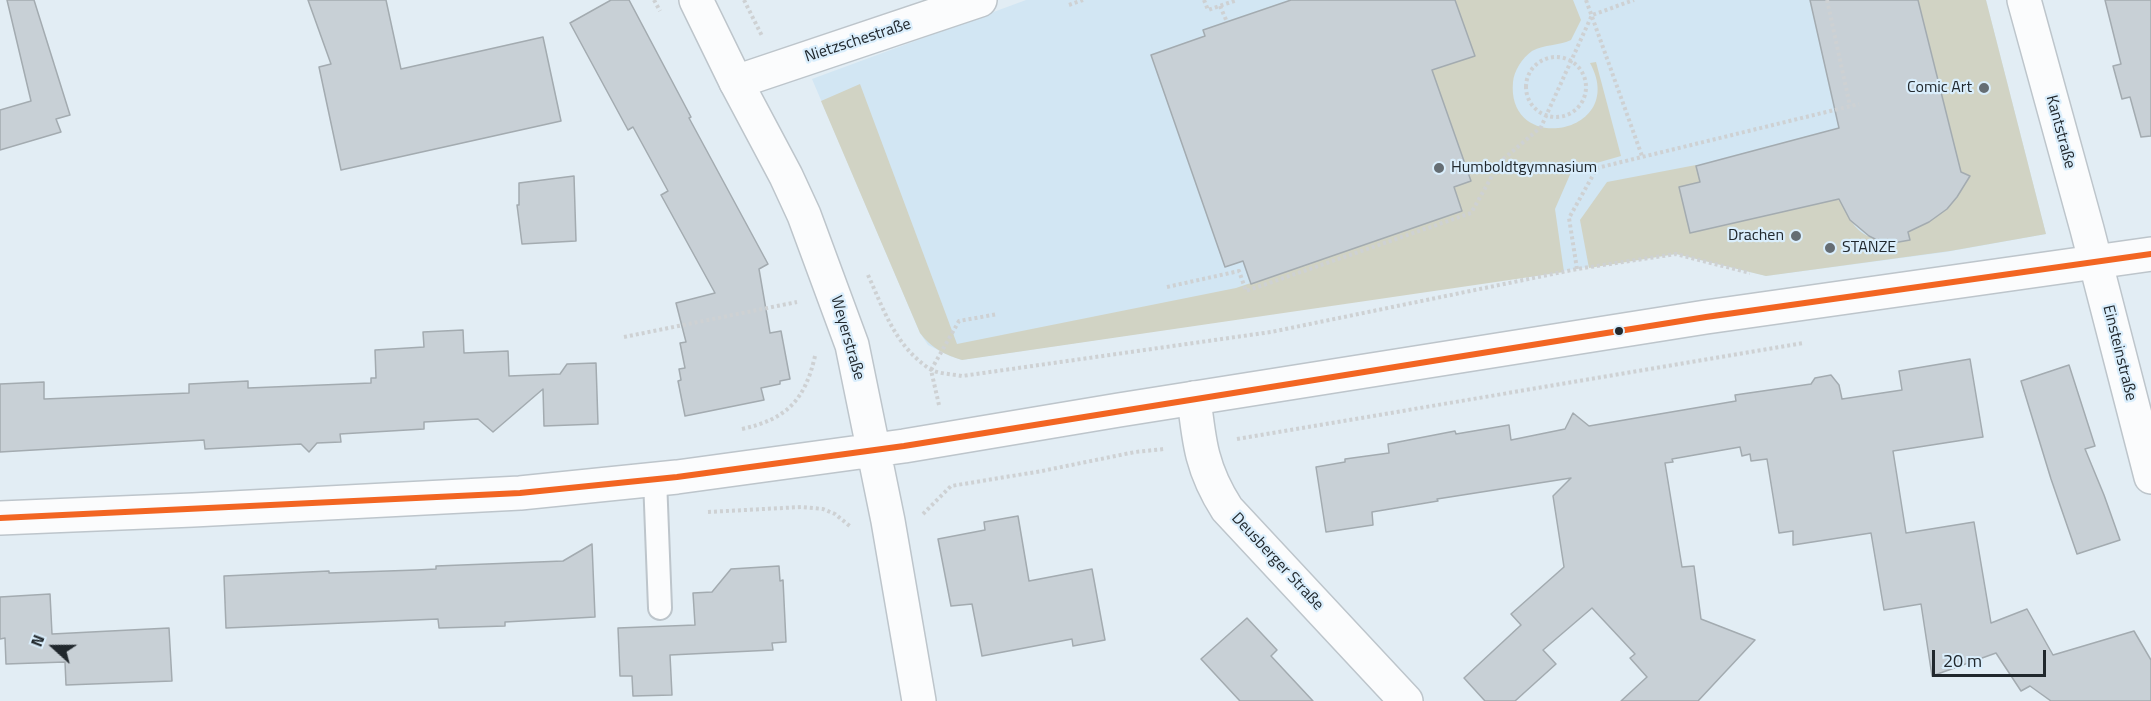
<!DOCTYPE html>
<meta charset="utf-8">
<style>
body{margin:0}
#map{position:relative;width:2151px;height:701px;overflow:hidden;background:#e2edf4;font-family:"Titillium Web",sans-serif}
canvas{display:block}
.north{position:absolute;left:24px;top:617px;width:60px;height:60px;-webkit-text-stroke:4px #daeefc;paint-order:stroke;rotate:291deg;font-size:16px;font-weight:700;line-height:24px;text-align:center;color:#21282d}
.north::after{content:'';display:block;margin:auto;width:21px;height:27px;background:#21282d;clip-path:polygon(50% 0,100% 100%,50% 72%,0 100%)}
.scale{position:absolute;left:1932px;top:650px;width:114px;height:27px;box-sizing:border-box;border:3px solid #21282d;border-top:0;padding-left:8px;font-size:18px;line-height:21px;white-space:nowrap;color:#21282d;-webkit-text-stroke:4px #daeefc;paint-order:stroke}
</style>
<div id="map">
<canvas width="2151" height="701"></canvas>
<div class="north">N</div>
<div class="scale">20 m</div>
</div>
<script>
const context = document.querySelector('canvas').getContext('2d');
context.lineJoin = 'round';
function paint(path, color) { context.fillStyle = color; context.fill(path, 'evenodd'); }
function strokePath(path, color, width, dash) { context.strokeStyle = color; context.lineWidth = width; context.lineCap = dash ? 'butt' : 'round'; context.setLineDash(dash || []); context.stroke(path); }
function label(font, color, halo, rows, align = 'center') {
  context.font = font + ' "Titillium Web",sans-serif'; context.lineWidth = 4.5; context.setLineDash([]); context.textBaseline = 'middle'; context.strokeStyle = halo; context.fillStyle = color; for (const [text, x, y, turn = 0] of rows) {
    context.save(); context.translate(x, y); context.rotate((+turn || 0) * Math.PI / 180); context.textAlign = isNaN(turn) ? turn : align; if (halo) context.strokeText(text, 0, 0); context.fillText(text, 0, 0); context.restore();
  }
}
paint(new Path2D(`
 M 1026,0 L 1986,0 L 2046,234 L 1946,252 L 1766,276 L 1676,254 L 962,360 L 950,356 L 928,345 L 920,333 L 812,79 Z`), '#d2e6f3');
paint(new Path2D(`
 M 1455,0 L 1573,0 L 1581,20 L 1571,40 C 1558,46 1545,44 1532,51 C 1522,58 1514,71 1513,82 C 1506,157 1629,134 1590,63 L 1596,62 L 1621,156 L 1572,170 L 1555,209 L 1564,272 L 962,360 C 945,355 931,348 920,333 L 821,101 L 860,84 L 957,344 L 1236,288 L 1462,211 L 1454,187 L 1471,181 L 1432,70 L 1474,55 Z
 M 1918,0 L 1986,0 L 2046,234 L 1950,251 L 1766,276 L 1676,254 L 1589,268 L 1580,220 L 1607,182 L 1696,165 L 1700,182 L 1679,187 L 1848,197 C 1848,203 1848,214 1851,220 C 1862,242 1891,243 1909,240 L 1908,230 C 1941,218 1952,207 1969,176 L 1949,167 L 1955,149 Z`), '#d1d3c4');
const building = new Path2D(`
 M 7,0 L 34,0 L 70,115 L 56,119 L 61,132 L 0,150 L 0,110 L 31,101 Z
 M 308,0 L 386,0 L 401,69 L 543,37 L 561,121 L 341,170 L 319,67 L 331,64 Z
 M 611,0 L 629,0 L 691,117 L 689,118 L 768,264 L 759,269 L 770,333 L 781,331 L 790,379 L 780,381 L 780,384 L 761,388 L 764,400 L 685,416 L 678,381 L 681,380 L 679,369 L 685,368 L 680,343 L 686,342 L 676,303 L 715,293 L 661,195 L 668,191 L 633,127 L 628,130 L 570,23 Z
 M 1291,0 L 1455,0 L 1475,56 L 1432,70 L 1471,181 L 1454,187 L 1462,211 L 1251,284 L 1243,261 L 1225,267 L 1151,55 L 1205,36 L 1203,30 Z
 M 1810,0 L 1918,0 L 1961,172 L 1970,176 L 1957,197 L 1947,209 L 1929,222 L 1908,232 L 1910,240 L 1893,243 L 1877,240 L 1869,236 L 1850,220 L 1839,199 L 1690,233 L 1679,187 L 1700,182 L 1696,166 L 1839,128 Z
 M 2105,0 L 2151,0 L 2151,136 L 2141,137 L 2130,97 L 2122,99 L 2113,66 L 2121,64 Z
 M 574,176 L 576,241 L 522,244 L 517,205 L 519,205 L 519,183 Z
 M 463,330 L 464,353 L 508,351 L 509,376 L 560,374 L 567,364 L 596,363 L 598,424 L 544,426 L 543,389 L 493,432 L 478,419 L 424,422 L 424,429 L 340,434 L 341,442 L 317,443 L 309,452 L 301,444 L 205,449 L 204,440 L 0,452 L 0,384 L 44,382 L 44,399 L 189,393 L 189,384 L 248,381 L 248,388 L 371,383 L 371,378 L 376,378 L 375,350 L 424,347 L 423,332 Z
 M 1970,359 L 1983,437 L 1893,451 L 1906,533 L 1974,522 L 1991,623 L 2027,609 L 2053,655 L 2134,631 L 2151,660 L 2151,701 L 2051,701 L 2030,686 L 2021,691 L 1996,653 L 1932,676 L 1921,604 L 1884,610 L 1871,533 L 1793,545 L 1793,531 L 1779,533 L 1767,459 L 1751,461 L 1750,454 L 1742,456 L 1740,447 L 1672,459 L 1673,462 L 1665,463 L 1682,567 L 1694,566 L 1701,619 L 1755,640 L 1698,701 L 1621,701 L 1647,677 L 1630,658 L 1635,654 L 1592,608 L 1543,650 L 1556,664 L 1515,701 L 1485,701 L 1464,678 L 1521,625 L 1511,614 L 1564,567 L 1553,496 L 1571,478 L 1437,499 L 1438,501 L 1372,512 L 1373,525 L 1326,532 L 1316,467 L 1345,462 L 1345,459 L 1389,453 L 1388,444 L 1455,431 L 1456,434 L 1509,425 L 1511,440 L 1565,429 L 1573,413 L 1589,426 L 1736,401 L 1735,395 L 1811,384 L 1815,378 L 1831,375 L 1839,385 L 1842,399 L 1902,390 L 1899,371 Z
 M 2069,365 L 2095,446 L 2085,449 L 2104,495 L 2120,540 L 2077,554 L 2051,479 L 2021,381 Z
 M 1018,516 L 1029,581 L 1092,569 L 1105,640 L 1073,646 L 1072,639 L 982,656 L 972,604 L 951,606 L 938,539 L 985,530 L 984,522 Z
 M 592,544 L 595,617 L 505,622 L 505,626 L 439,628 L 438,619 L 226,628 L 224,576 L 329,571 L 329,573 L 417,570 L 436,569 L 436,566 L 563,561 Z
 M 779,566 L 780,581 L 783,580 L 786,642 L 772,643 L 773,650 L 670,655 L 672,695 L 633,696 L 632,676 L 620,676 L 618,628 L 695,625 L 693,593 L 712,592 L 731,569 Z
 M 50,594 L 52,634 L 169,628 L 172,681 L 66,685 L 65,662 L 6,664 L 5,638 L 0,639 L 0,597 Z
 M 1247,618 L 1277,650 L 1271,656 L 1313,701 L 1240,701 L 1201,659 Z`);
paint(building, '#c8d0d6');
strokePath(building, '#a3abb0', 1.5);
const lane = new Path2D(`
 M 655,479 L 660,608`);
const street = new Path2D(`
 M 2024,0 L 2087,229 L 2151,477
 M 736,82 L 980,0
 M 1194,398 C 1199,443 1202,470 1227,509 L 1406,701`);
const secondary = new Path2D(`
 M 696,0 L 736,82 L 786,176 L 804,215 L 852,345 L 888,521 L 919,701
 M 0,518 L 193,510 L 520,493 L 677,477 L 904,446 L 1119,410 L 1706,317 L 2151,254`);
strokePath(lane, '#bdc5cb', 26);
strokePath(street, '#bdc5cb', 36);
strokePath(secondary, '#bdc5cb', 36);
strokePath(new Path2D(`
 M 654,0 L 660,11
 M 744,0 L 762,36
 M 1204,0 L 1208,10 L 1237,0
 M 1586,0 L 1642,156
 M 1827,0 L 1850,106
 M 1069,5 L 1083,0
 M 1220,6 L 1227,22
 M1526 87a30 30 0 1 1 60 0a30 30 0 1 1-60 0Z
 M 1577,269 L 1569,218 L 1597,168 L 1859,104
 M 868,275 C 884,310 895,346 930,369 C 938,374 952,374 962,376 L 1271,332 L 1577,269 L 1676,254 L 1750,273
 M 1167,287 L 1239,271 L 1246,291 L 1471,213 L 1500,162 L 1541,127 L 1592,15 L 1634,0
 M 624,337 L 797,302
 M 939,405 L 931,370 L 959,321 L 998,314
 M 742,429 C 787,419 805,400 815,356
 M 1237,439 L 1803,343
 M 708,512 L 801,507 L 823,509 L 835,514 L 851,527
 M 923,514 L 951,486 L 1042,471 L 1135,452 L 1164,449`), '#ced1d3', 4, [3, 3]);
strokePath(lane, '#fbfcfd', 22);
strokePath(street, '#fbfcfd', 33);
strokePath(secondary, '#fbfcfd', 33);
strokePath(new Path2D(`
 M 0,518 L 520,493 L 677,477 L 904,446 L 1706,317 L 2151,254`), '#f26522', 6);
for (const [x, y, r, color] of [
 [1984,88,6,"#656d73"],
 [1439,168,6,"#656d73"],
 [1796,236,6,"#656d73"],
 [1830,248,6,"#656d73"],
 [1619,331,5,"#21282d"]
]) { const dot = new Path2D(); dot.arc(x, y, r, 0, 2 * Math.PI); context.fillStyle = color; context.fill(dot); strokePath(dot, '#daeefc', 2); }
label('16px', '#21282d', '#daeefc', [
 ["Nietzschestraße",858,41,-18],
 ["Kantstraße",2060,132,75],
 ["Weyerstraße",847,338,74],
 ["Einsteinstraße",2119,353,76],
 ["Deusberger Straße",1277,562,47]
]);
label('16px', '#21282d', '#daeefc', [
 ["Comic Art",1972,88],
 ["Humboldtgymnasium",1451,168,"left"],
 ["Drachen",1784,236],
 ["STANZE",1842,248,"left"]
], 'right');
</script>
